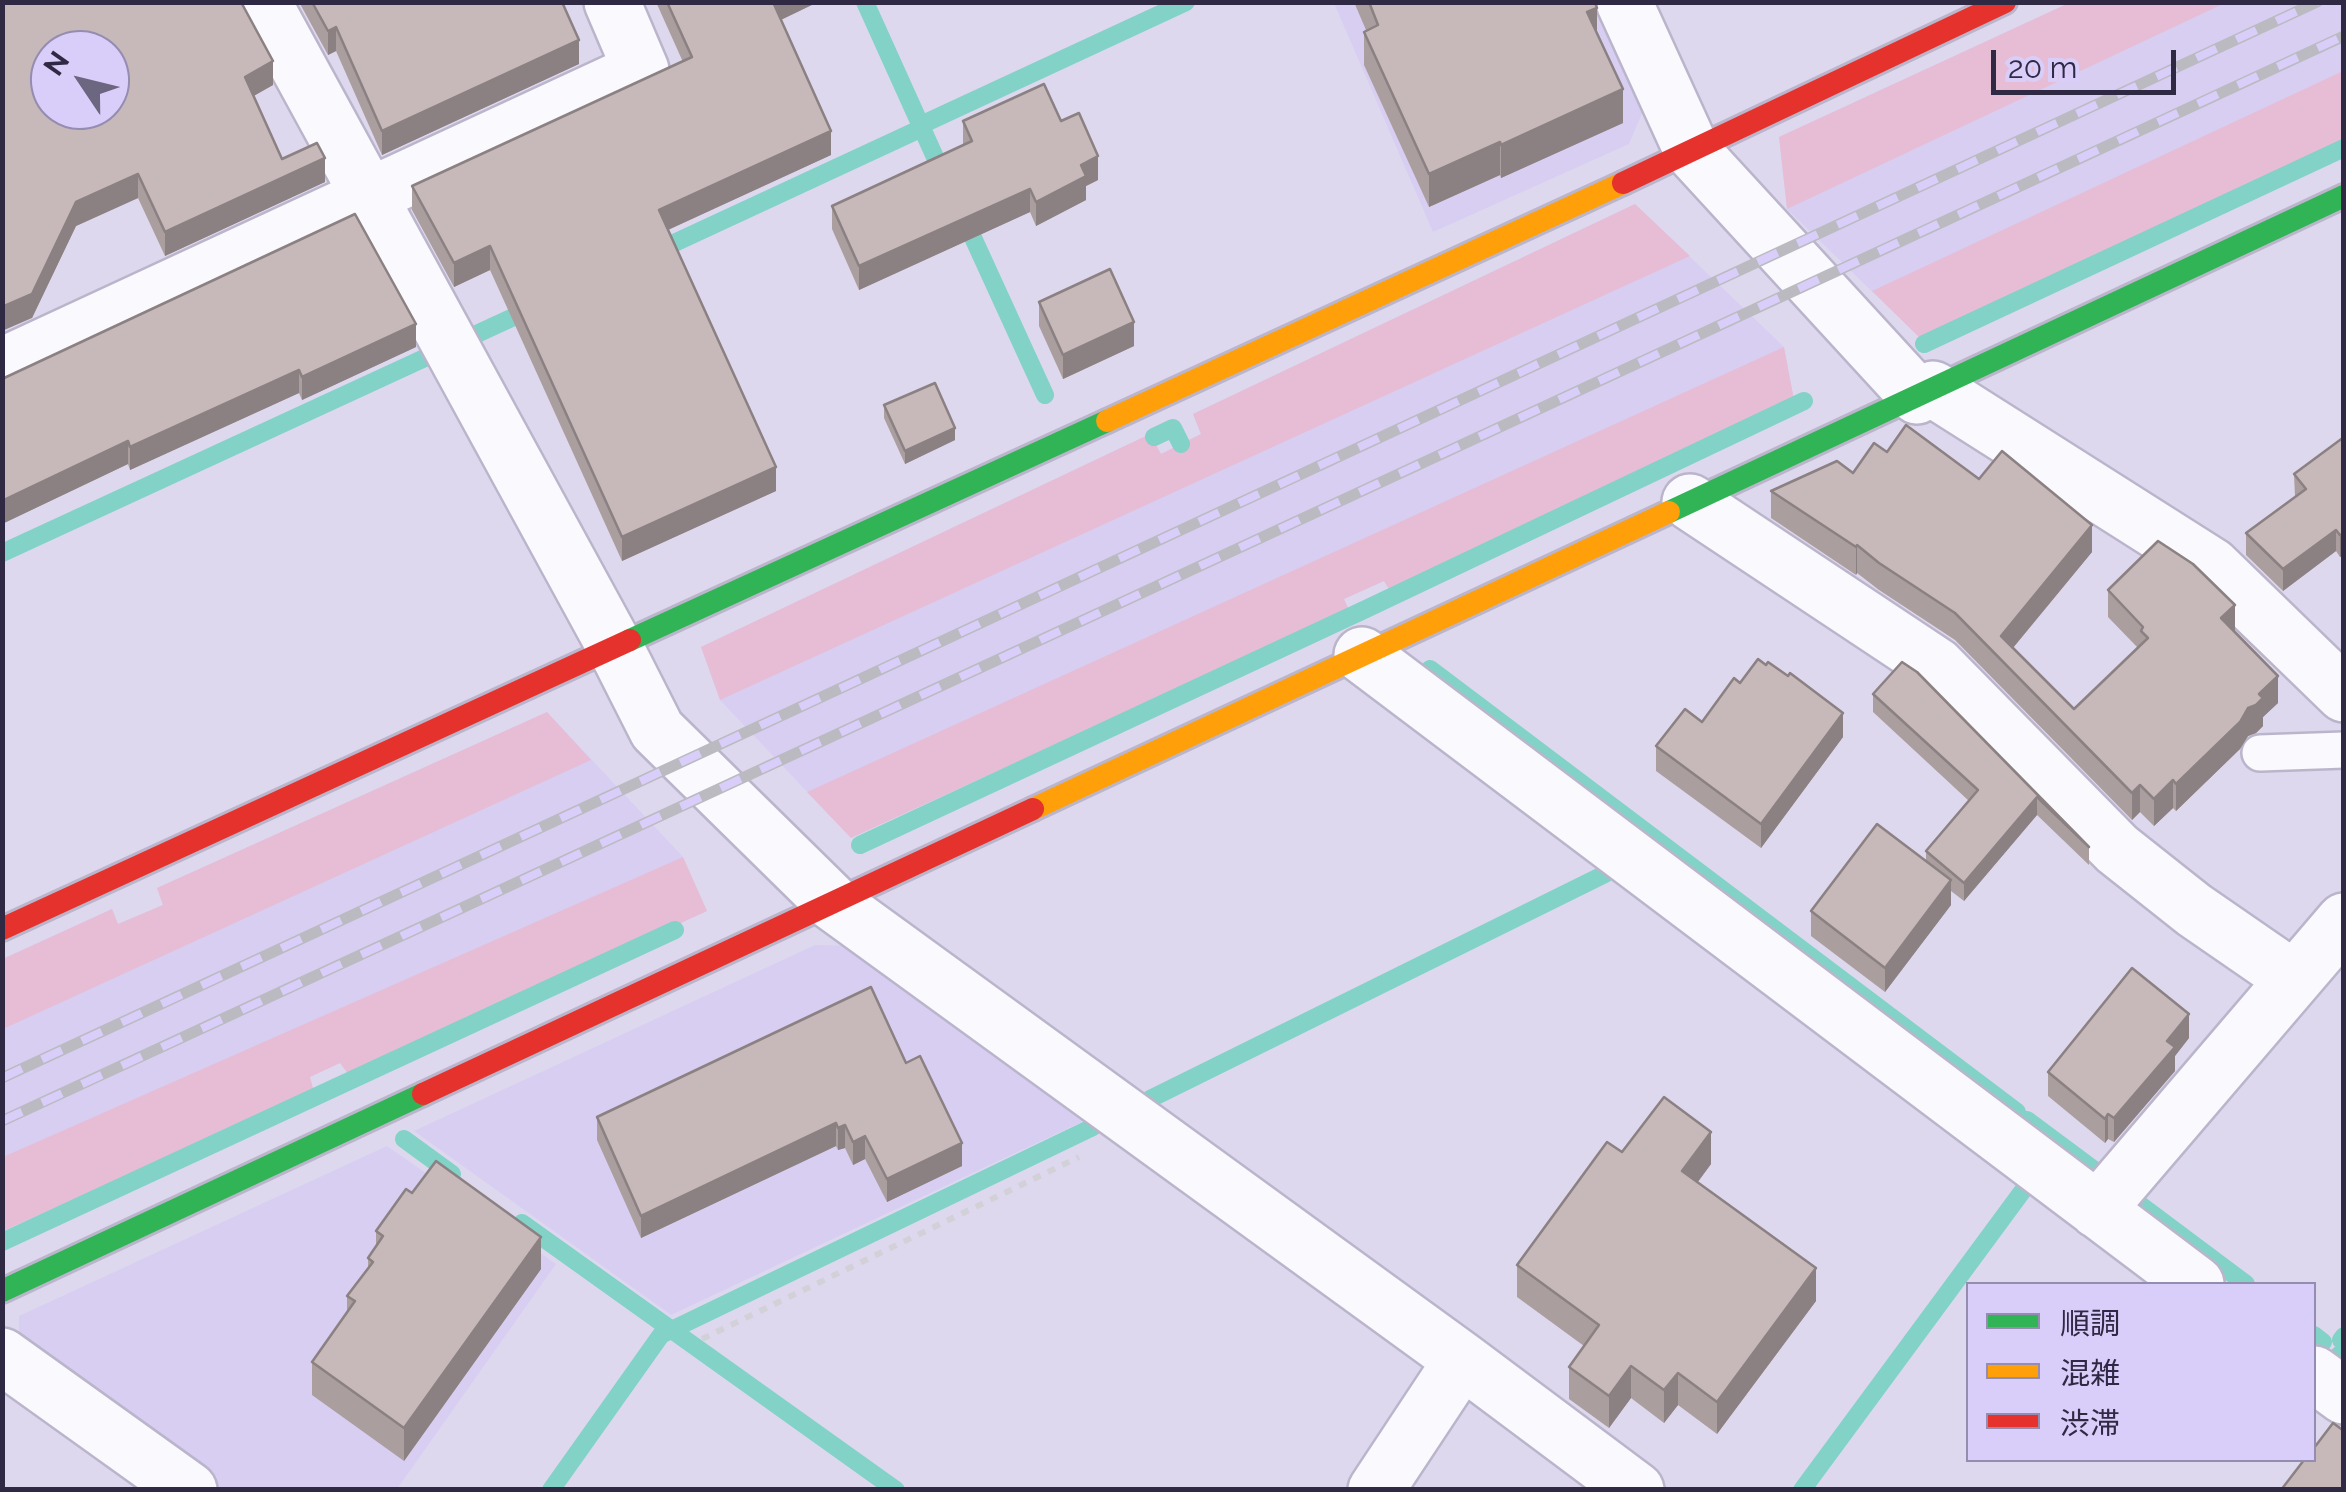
<!DOCTYPE html>
<meta charset="utf-8">
<style>
body{margin:0}
#map{position:relative;width:2346px;height:1492px;overflow:hidden;background:#ded8ef;font-family:Raleway,"Noto Sans JP",sans-serif}
canvas{display:block}
.frame{position:absolute;inset:0;border:5px solid #302944;pointer-events:none}
.legend{position:absolute;left:1966px;top:1282px;width:350px;height:180px;box-sizing:border-box;background:#d9cef9;border:2px solid #958cb1;margin:0;padding:12px 18px;list-style:none;font-size:30px;color:#302944}
.legend li{display:flex;align-items:center;gap:20px;height:50px}
.legend b{width:50px;border:2px solid #958cb1}
.north{position:absolute;left:30px;top:30px;width:100px;height:100px;box-sizing:border-box;background:#d9cef9;border:2px solid #958cb1;border-radius:50%;rotate:305deg;font-size:28px;font-weight:700;line-height:40px;text-align:center;color:#302944}
.north::after{content:'';display:block;margin:auto;width:35px;height:45px;background:#6d6680;clip-path:polygon(50% 0,100% 100%,50% 72%,0 100%)}
.scale{position:absolute;left:1991px;top:50px;width:185px;height:45px;box-sizing:border-box;border:5px solid #302944;border-top:0;padding-left:12px;font-size:30px;line-height:35px;white-space:nowrap;color:#302944;-webkit-text-stroke:8px #d9cef9;paint-order:stroke}
</style>
<div id="map">
<canvas width="2346" height="1492"></canvas>
<div class="frame"></div>
<ul class="legend">
<li><b style="height:12px;background:#30b455"></b>順調</li>
<li><b style="height:12px;background:#ff9f0a"></b>混雑</li>
<li><b style="height:12px;background:#e5322d"></b>渋滞</li>
</ul>
<div class="north">N</div>
<div class="scale">20 m</div>
</div>
<script>
const context = document.querySelector('canvas').getContext('2d');
context.lineJoin = 'round';
function paint(path, color) { context.fillStyle = color; context.fill(path, 'evenodd'); }
function strokePath(path, color, width, dash) { context.strokeStyle = color; context.lineWidth = width; context.lineCap = dash ? 'butt' : 'round'; context.setLineDash(dash || []); context.stroke(path); }
paint(new Path2D(`
 M 1334,3 L 1596,3 L 1643,111 L 1629,144 L 1433,232 Z
 M 2069,3 L 2343,3 L 2343,142 L 1920,338 L 1787,209 L 1779,137 Z
 M 1635,204 L 1784,347 L 1794,400 L 1390,591 L 1384,581 L 1344,599 L 1349,610 L 851,838 L 720,700 L 701,647 L 1150,434 L 1161,454 L 1201,434 L 1193,414 Z
 M 547,712 L 683,857 L 707,911 L 349,1075 L 340,1063 L 310,1077 L 314,1092 L 3,1231 L 2,959 L 112,909 L 118,924 L 163,905 L 157,888 Z
 M 815,945 L 857,946 L 1092,1117 L 671,1315 L 414,1131 Z
 M 387,1146 L 556,1264 L 397,1489 L 223,1489 L 19,1345 L 19,1316 Z`), '#d7cef2');
paint(new Path2D(`
 M 2069,3 L 2225,3 L 1787,209 L 1779,137 Z
 M 2343,71 L 2343,142 L 1920,338 L 1872,291 Z
 M 1635,204 L 1690,256 L 720,700 L 701,647 L 1150,434 L 1161,454 L 1201,434 L 1193,414 Z
 M 1784,347 L 1794,400 L 1390,591 L 1384,581 L 1344,599 L 1349,610 L 851,838 L 807,792 Z
 M 547,712 L 591,760 L 3,1029 L 3,959 L 112,909 L 118,924 L 163,905 L 157,888 Z
 M 683,857 L 707,911 L 349,1075 L 340,1063 L 310,1077 L 314,1092 L 3,1231 L 3,1157 Z`), '#e6bdd5');
strokePath(new Path2D(`
 M 865,2 L 944,177
 M 921,125 L 1186,2
 M 964,218 L 1045,395
 M 657,251 L 922,128
 M 1924,344 L 2344,148
 M 1154,437 L 1173,428 L 1181,444
 M 2,553 L 533,308
 M 1430,669 L 2017,1112
 M 860,845 L 1366,609 L 1804,401
 M 1150,1099 L 1605,874
 M 2027,1120 L 2101,1175
 M 404,1139 L 452,1174
 M 2135,1201 L 2246,1284
 M 522,1223 L 896,1490
 M 2,1242 L 675,930
 M 2314,1335 L 2323,1342
 M 2341,1340 L 2344,1336
 M 2339,1355 L 2344,1358
 M 551,1490 L 661,1335 L 1093,1127
 M 1802,1490 L 2027,1185`), '#82d2c7', 18);
const lane = new Path2D(`
 M 2260,753 L 2344,750`);
const street = new Path2D(`
 M 263,2 L 615,647 L 657,730 L 833,903 L 1462,1360 L 1636,1490
 M 1624,2 L 1692,151 L 1917,396
 M 2,366 L 641,70 L 612,2
 M 1933,389 L 2212,566 L 2344,694
 M 1690,502 L 1937,666 L 2117,849 L 2194,910 L 2294,979
 M 1362,655 L 2196,1284
 M 2097,1210 L 2344,921
 M 2,1356 L 189,1490
 M 2314,1374 L 2344,1396
 M 1376,1490 L 1462,1360`);
const fast = new Path2D(`
 M 1669,512 L 2344,196
 M 630,640 L 1107,421
 M 2,1291 L 423,1094`);
const slow = new Path2D(`
 M 1107,421 L 1623,183
 M 1033,809 L 1669,512`);
const jam = new Path2D(`
 M 1623,183 L 2005,2
 M 2,929 L 630,640
 M 423,1094 L 1033,809`);
strokePath(lane, '#bbb5cc', 40);
strokePath(street, '#bbb5cc', 60);
strokePath(fast, '#bbb5cc', 28);
strokePath(slow, '#bbb5cc', 28);
strokePath(jam, '#bbb5cc', 28);
strokePath(new Path2D(`
 M 702,1339 L 1079,1157`), '#d3d1d8', 6, [8, 8]);
strokePath(lane, '#faf9fd', 35);
strokePath(street, '#faf9fd', 55);
strokePath(fast, '#30b455', 22);
strokePath(slow, '#ff9f0a', 22);
strokePath(jam, '#e5322d', 22);
const rail = new Path2D(`
 M 2,1078 L 2317,2
 M 2,1121 L 2344,36`);
strokePath(rail, '#bbbac0', 11);
strokePath(rail, '#d9cef9', 8, [22]);
paint(new Path2D(`
 M 2,2 L 273,85 L 253,96 L 282,159 L 325,182 L 165,256 L 138,198 L 76,226 L 32,318 Z
 M 299,2 L 562,2 L 579,64 L 382,155 L 336,51 L 328,55 Z
 M 656,2 L 818,2 L 781,20 L 831,155 L 668,230 L 776,491 L 622,561 L 490,270 L 454,287 L 412,210 L 412,186 L 683,62 Z
 M 1354,2 L 1595,2 L 1597,33 L 1623,123 L 1501,178 L 1500,175 L 1429,207 L 1364,65 L 1364,32 L 1366,30 Z
 M 963,121 L 1061,121 L 1098,180 L 1086,186 L 1086,200 L 1036,226 L 1030,212 L 859,290 L 832,229 L 832,206 L 963,145 Z
 M 1039,302 L 1134,346 L 1063,379 L 1039,326 Z
 M 416,347 L 302,400 L 299,393 L 130,470 L 128,464 L 2,524 L 2,379 Z
 M 884,405 L 955,440 L 905,464 L 884,418 Z
 M 2344,437 L 2344,555 L 2340,557 L 2336,551 L 2283,591 L 2246,555 L 2246,533 L 2295,497 L 2294,474 Z
 M 1887,452 L 1979,479 L 2092,552 L 2013,648 L 2074,709 L 2138,648 L 2108,617 L 2108,590 L 2235,632 L 2278,703 L 2263,717 L 2263,726 L 2256,733 L 2248,736 L 2240,749 L 2176,811 L 2173,808 L 2154,826 L 2140,812 L 2132,820 L 1955,640 L 1879,590 L 1857,573 L 1856,575 L 1771,518 L 1771,491 L 1853,473 Z
 M 1902,662 L 2089,847 L 2089,865 L 2037,815 L 1964,901 L 1951,891 L 1951,905 L 1885,992 L 1811,936 L 1811,911 L 1926,861 L 1926,851 L 1969,801 L 1873,712 L 1873,694 Z
 M 1740,683 L 1843,737 L 1761,848 L 1656,771 L 1656,746 L 1702,722 Z
 M 2189,1038 L 2175,1056 L 2175,1071 L 2114,1142 L 2108,1139 L 2105,1143 L 2048,1096 L 2048,1072 Z
 M 906,1063 L 962,1166 L 887,1202 L 865,1159 L 853,1165 L 845,1148 L 838,1150 L 836,1146 L 641,1238 L 597,1140 L 597,1117 Z
 M 1622,1152 L 1711,1164 L 1698,1182 L 1816,1301 L 1717,1434 L 1678,1405 L 1664,1423 L 1631,1398 L 1609,1428 L 1569,1399 L 1569,1367 L 1584,1346 L 1517,1297 L 1517,1265 Z
 M 376,1231 L 541,1269 L 404,1461 L 312,1395 L 312,1362 L 347,1312 L 347,1296 L 368,1268 L 368,1258 L 376,1247 Z`), '#ab9e9f');
paint(new Path2D(`
 M 772,2 L 818,2 L 772,24 Z
 M 1597,8 L 1597,41 L 1587,12 Z
 M 336,27 L 336,51 L 328,55 L 328,31 Z
 M 579,40 L 579,64 L 382,155 L 382,131 Z
 M 273,61 L 273,85 L 245,101 L 245,77 Z
 M 1623,89 L 1623,123 L 1501,178 L 1501,145 Z
 M 831,131 L 831,155 L 659,234 L 659,210 Z
 M 1500,142 L 1500,175 L 1429,207 L 1429,174 Z
 M 1098,156 L 1098,180 L 1086,186 L 1086,200 L 1036,226 L 1036,202 L 1081,165 Z
 M 325,158 L 325,182 L 165,256 L 165,232 Z
 M 138,174 L 138,198 L 76,226 L 32,318 L 2,331 L 2,307 L 76,202 Z
 M 1030,189 L 1030,212 L 859,290 L 859,266 Z
 M 490,246 L 490,270 L 454,287 L 454,263 Z
 M 1134,322 L 1134,346 L 1063,379 L 1063,355 Z
 M 416,324 L 416,347 L 302,400 L 302,377 Z
 M 299,370 L 299,393 L 130,470 L 130,447 Z
 M 955,428 L 955,440 L 905,464 L 905,451 Z
 M 128,441 L 128,464 L 2,524 L 2,501 Z
 M 776,467 L 776,491 L 622,561 L 622,537 Z
 M 2092,525 L 2092,552 L 2002,661 L 2001,636 Z
 M 2336,530 L 2336,551 L 2283,591 L 2283,569 Z
 M 2344,533 L 2344,555 L 2340,557 L 2340,535 Z
 M 1857,545 L 1857,573 L 1856,575 L 1856,547 Z
 M 2235,605 L 2235,632 L 2221,618 Z
 M 2278,676 L 2278,703 L 2263,717 L 2263,726 L 2256,733 L 2248,736 L 2240,749 L 2176,811 L 2176,784 L 2248,708 L 2259,694 Z
 M 1843,713 L 1843,737 L 1761,848 L 1761,824 Z
 M 2173,780 L 2173,808 L 2154,826 L 2154,799 Z
 M 2140,785 L 2140,812 L 2132,820 L 2132,793 Z
 M 2037,797 L 2037,815 L 1964,901 L 1964,883 Z
 M 1951,880 L 1951,905 L 1885,992 L 1885,968 Z
 M 2189,1014 L 2189,1038 L 2175,1056 L 2175,1071 L 2114,1142 L 2114,1118 L 2167,1041 Z
 M 2108,1114 L 2108,1139 L 2105,1143 L 2105,1119 Z
 M 836,1123 L 836,1146 L 641,1238 L 641,1216 Z
 M 845,1125 L 845,1148 L 838,1150 L 838,1128 Z
 M 1711,1132 L 1711,1164 L 1682,1203 L 1682,1171 Z
 M 865,1136 L 865,1159 L 853,1165 L 853,1142 Z
 M 962,1143 L 962,1166 L 887,1202 L 887,1179 Z
 M 541,1237 L 541,1269 L 404,1461 L 404,1428 Z
 M 1816,1268 L 1816,1301 L 1717,1434 L 1717,1402 Z
 M 1631,1366 L 1631,1398 L 1609,1428 L 1609,1396 Z
 M 1678,1373 L 1678,1405 L 1664,1423 L 1664,1390 Z`), '#8b8182');
const building = new Path2D(`
 M 2,2 L 241,2 L 273,61 L 245,77 L 282,159 L 317,143 L 325,158 L 165,232 L 138,174 L 76,202 L 32,294 L 2,307 ZM 50,50 L 110,50 L 110,110 L 50,110 Z
 M 312,2 L 562,2 L 579,40 L 382,131 L 336,27 L 328,31 Z
 M 667,2 L 773,2 L 831,131 L 659,210 L 776,467 L 622,537 L 490,246 L 454,263 L 412,186 L 692,57 Z
 M 1369,2 L 1595,2 L 1597,8 L 1587,12 L 1623,89 L 1501,145 L 1500,142 L 1429,174 L 1364,32 L 1378,25 Z
 M 1044,84 L 1061,121 L 1079,113 L 1098,156 L 1081,165 L 1086,176 L 1036,202 L 1030,189 L 859,266 L 832,206 L 972,141 L 963,121 Z
 M 355,214 L 416,324 L 302,377 L 299,370 L 130,447 L 128,441 L 2,501 L 2,379 Z
 M 1110,269 L 1134,322 L 1063,355 L 1039,302 Z
 M 935,383 L 955,428 L 905,451 L 884,405 Z
 M 1906,425 L 1979,479 L 2002,451 L 2092,525 L 2001,636 L 2074,709 L 2148,638 L 2141,631 L 2143,627 L 2108,590 L 2158,541 L 2193,564 L 2235,605 L 2221,618 L 2278,676 L 2259,694 L 2263,698 L 2256,705 L 2248,708 L 2240,722 L 2176,784 L 2173,780 L 2154,799 L 2140,785 L 2132,793 L 1955,613 L 1879,563 L 1857,545 L 1856,547 L 1771,491 L 1837,461 L 1853,473 L 1874,443 L 1887,452 Z
 M 2344,437 L 2344,533 L 2340,535 L 2336,530 L 2283,569 L 2246,533 L 2306,489 L 2294,474 Z
 M 1758,659 L 1766,665 L 1768,662 L 1788,676 L 1790,673 L 1843,713 L 1761,824 L 1656,746 L 1685,709 L 1702,722 L 1734,678 L 1740,683 Z
 M 1902,662 L 1917,672 L 2089,847 L 2037,797 L 1964,883 L 1926,851 L 1978,790 L 1873,694 Z
 M 1877,824 L 1951,880 L 1885,968 L 1811,911 Z
 M 2132,968 L 2189,1014 L 2167,1041 L 2175,1047 L 2114,1118 L 2108,1114 L 2105,1119 L 2048,1072 Z
 M 871,987 L 906,1063 L 920,1056 L 962,1143 L 887,1179 L 865,1136 L 853,1142 L 845,1125 L 838,1128 L 836,1123 L 641,1216 L 597,1117 Z
 M 1664,1097 L 1711,1132 L 1682,1171 L 1816,1268 L 1717,1402 L 1678,1373 L 1664,1390 L 1631,1366 L 1609,1396 L 1569,1367 L 1599,1325 L 1517,1265 L 1607,1142 L 1622,1152 Z
 M 436,1161 L 541,1237 L 404,1428 L 312,1362 L 355,1301 L 347,1296 L 373,1262 L 368,1258 L 383,1236 L 376,1231 L 406,1189 L 412,1193 Z
 M 2333,1423 L 2344,1431 L 2344,1490 L 2281,1490 L 2304,1460 L 2314,1460 L 2314,1448 Z`);
paint(building, '#c7b8b9');
strokePath(building, '#8b8182', 2.5);
</script>
